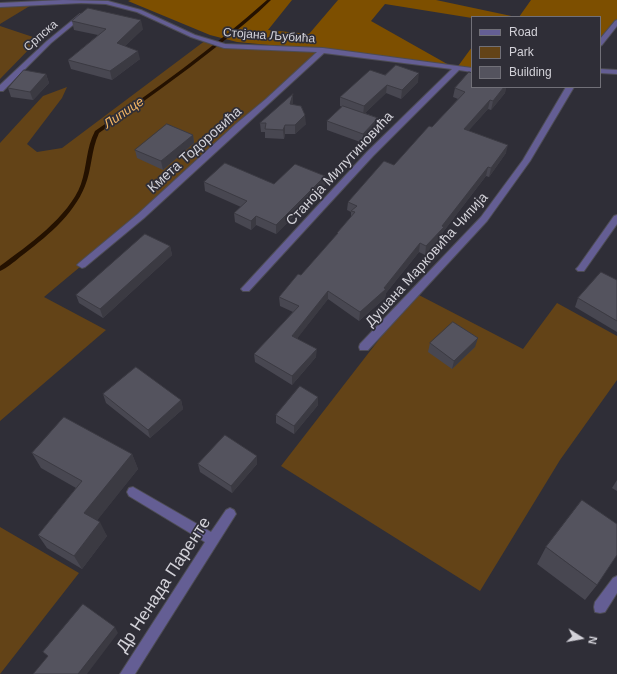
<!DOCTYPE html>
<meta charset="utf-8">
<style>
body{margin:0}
#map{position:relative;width:617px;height:674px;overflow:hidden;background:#2f2e37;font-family:Arial,sans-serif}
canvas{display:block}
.legend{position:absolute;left:471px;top:16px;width:130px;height:72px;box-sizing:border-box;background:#2f2e37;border:1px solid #717078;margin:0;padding:5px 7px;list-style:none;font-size:12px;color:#d3d2d9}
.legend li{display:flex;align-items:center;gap:8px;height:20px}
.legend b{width:20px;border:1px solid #717078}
.north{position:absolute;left:561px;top:618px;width:40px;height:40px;-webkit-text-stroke:3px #2f2e37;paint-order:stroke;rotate:101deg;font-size:11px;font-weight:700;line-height:16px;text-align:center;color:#d3d2d9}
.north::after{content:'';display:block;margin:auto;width:14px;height:18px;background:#d3d2d9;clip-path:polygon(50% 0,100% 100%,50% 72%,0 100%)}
</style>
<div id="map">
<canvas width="617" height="674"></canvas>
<ul class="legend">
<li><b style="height:5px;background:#645e94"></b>Road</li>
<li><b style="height:11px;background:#634317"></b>Park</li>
<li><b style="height:11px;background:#54535e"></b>Building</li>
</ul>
<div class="north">N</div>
</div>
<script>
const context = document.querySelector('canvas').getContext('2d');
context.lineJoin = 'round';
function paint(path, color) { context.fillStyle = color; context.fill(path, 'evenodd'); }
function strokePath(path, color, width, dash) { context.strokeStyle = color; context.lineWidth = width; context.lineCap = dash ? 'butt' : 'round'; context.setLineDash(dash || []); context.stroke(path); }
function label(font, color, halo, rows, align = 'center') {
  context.font = font + ' Arial,sans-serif'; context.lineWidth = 3.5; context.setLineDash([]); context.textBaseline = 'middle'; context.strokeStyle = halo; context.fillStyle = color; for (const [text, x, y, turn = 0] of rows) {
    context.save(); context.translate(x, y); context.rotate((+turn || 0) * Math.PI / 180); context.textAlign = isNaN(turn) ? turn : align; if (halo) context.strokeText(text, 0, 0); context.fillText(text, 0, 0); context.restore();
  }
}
paint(new Path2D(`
 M 33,4 L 0,24 L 0,5 Z
 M 0,26 L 39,39 L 0,79 Z
 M 206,40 L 224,46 L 323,50 L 141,216 L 44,297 L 106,330 L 0,421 L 0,143 L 43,96 L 67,87 L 62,98 L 27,144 L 37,152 L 62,148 Z
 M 415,293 L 523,349 L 557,303 L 617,336 L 617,380 L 560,460 L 480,591 L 281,466 Z
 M 0,527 L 79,573 L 0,674 Z`), '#634317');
paint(new Path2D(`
 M 131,0 L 292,0 L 268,30 L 309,34 L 338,0 L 436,0 L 516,17 L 472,18 L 385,4 L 371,21 L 456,69 L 472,47 L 472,70 L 456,69 L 312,49 L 237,42 L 210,35 L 128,1 Z
 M 531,0 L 617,0 L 617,23 L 600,45 L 600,17 L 519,17 Z`), '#7d4f00');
paint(new Path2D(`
 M 267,0 L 271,0 C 255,16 237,30 220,44 C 181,75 140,104 99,133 C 91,150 92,169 85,186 C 73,216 45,238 20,257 C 14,262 7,268 0,271 L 0,266 C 27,246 69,217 81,184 C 87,167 86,148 95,131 C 155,90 213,48 267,0 Z`), '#241100');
const minor = new Path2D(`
 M 63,0 L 108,1 L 141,10 L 195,35 L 225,44 L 323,48 L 472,68 L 472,72 L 459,70 L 373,156 L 249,291 L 243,291 L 241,289 L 367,152 L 452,69 L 324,53 L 144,218 L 85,267 L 82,268 L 77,265 L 79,263 L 138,214 L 236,124 L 266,99 L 317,52 L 224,48 L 191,37 L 137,12 L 106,4 L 81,3 L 0,7 L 0,3 Z
 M 80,14 L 85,15 L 51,43 L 3,91 L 0,91 L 0,85 L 47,41 Z
 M 617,20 L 617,26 L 602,45 L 600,46 L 600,39 L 615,21 Z
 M 600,69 L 617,70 L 617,74 L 600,73 Z
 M 566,87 L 574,87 L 530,161 L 487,221 L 368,350 L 360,350 L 359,347 L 360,344 L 481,217 L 523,160 Z
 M 617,215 L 617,224 L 584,271 L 578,271 L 576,269 L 578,267 L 614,216 Z
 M 133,487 L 211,532 L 226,510 L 230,508 L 234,510 L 236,514 L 135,674 L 120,674 L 205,542 L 129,496 L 127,492 L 129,488 Z
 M 617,576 L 617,593 L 605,612 L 600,613 L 595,612 L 594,607 L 595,602 L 613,578 Z`);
strokePath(minor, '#4d4c54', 2);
paint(minor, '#645e94');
paint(new Path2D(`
 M 72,21 L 143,29 L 125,46 L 140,59 L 112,80 L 71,69 L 68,60 L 98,35 L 74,30 Z
 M 46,74 L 49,83 L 33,100 L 11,97 L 8,88 Z
 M 385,75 L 418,82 L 401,99 L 386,93 L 365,113 L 378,118 L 377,127 L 363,143 L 327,130 L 327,121 L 342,107 L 340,106 L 340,97 Z
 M 472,87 L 506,87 L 505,93 L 491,110 L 488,109 L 468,131 L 506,153 L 489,177 L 486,176 L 443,232 L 442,236 L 425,255 L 419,252 L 386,293 L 385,298 L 359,321 L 328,299 L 297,338 L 316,357 L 292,385 L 255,362 L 254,354 L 293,312 L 280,306 L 279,297 L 301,275 L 337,235 L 337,233 L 351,217 L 351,212 L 347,210 L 348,202 L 394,165 L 432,127 L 458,99 L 453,97 L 455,88 Z
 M 293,103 L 293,104 L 306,124 L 295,134 L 285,134 L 284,139 L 265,138 L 265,132 L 261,132 L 260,123 Z
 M 193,135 L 194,143 L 163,170 L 137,158 L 135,150 Z
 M 204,182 L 274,184 L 325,185 L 276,234 L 256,225 L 251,230 L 235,222 L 234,213 L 241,207 L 205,191 Z
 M 170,246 L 172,255 L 103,318 L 79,303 L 76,295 Z
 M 617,280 L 617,332 L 575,307 L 578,298 Z
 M 430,343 L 475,347 L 452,369 L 428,352 Z
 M 103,394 L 181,400 L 183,409 L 150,438 L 106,403 Z
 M 318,397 L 318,405 L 294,434 L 276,423 L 276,415 Z
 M 32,453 L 132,454 L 138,469 L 97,520 L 107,536 L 82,569 L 47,548 L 38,535 L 76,488 L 41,468 Z
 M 198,464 L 257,464 L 232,493 L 200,472 Z
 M 617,480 L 617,491 L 612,488 Z
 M 546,547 L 597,585 L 585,600 L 537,564 Z`), '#484751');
paint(new Path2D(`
 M 141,20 L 143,29 L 119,52 L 117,43 Z
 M 138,51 L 140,59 L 112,80 L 110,71 Z
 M 419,73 L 418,82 L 401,99 L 402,90 Z
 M 46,74 L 49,83 L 33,100 L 30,92 Z
 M 387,85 L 386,93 L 363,115 L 364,106 Z
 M 504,87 L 506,87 L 505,93 L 491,110 L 493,101 Z
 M 293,94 L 293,103 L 291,112 L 290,104 Z
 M 490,100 L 488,109 L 462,138 L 464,129 Z
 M 305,115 L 306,124 L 295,134 L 295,125 Z
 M 378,118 L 377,127 L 363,143 L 363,134 Z
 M 285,125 L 285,134 L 284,139 L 283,130 Z
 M 193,135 L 194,143 L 163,170 L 161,161 Z
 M 508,145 L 506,153 L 489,177 L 491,168 Z
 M 488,167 L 486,176 L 443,232 L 442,236 L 425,255 L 426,246 Z
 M 325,176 L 325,185 L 276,234 L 276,225 Z
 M 256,216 L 256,225 L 251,230 L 251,221 Z
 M 420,243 L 419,252 L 386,293 L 385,298 L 359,321 L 360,312 L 384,288 Z
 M 170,246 L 172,255 L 103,318 L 100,309 Z
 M 328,291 L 328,299 L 293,344 L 292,336 Z
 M 478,338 L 475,347 L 452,369 L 454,361 Z
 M 317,349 L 316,357 L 292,385 L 292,376 Z
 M 318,397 L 318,405 L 294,434 L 294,426 Z
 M 181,400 L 183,409 L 150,438 L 148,430 Z
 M 132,454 L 138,469 L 92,527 L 84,513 Z
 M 257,456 L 257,464 L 232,493 L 231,486 Z
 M 100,522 L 107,536 L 82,569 L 74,556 Z
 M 115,627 L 118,633 L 87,674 L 78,674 Z`), '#3b3a42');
const building = new Path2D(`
 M 88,8 L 141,20 L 117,43 L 138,51 L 110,71 L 68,60 L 106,29 L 72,21 Z
 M 396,65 L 419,73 L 402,90 L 387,85 L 364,106 L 340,97 L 370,70 L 385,75 Z
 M 24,70 L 46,74 L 30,92 L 8,88 Z
 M 469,72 L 472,73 L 472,87 L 504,87 L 493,101 L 490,100 L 464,129 L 508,145 L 491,168 L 488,167 L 442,226 L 444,227 L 426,246 L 420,243 L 384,288 L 386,289 L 360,312 L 328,291 L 292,336 L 317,349 L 292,376 L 254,354 L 299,306 L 279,297 L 298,274 L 301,275 L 338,233 L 337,233 L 355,212 L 351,211 L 357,206 L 348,202 L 384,161 L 394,165 L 429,126 L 432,127 L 465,92 L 455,88 Z
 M 293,94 L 290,104 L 301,106 L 305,115 L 295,125 L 285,125 L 283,130 L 265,129 L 266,123 L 260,123 Z
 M 343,106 L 378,118 L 363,134 L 327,121 Z
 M 167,124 L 193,135 L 161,161 L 135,150 Z
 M 225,163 L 274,184 L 295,164 L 325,176 L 276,225 L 256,216 L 251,221 L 234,213 L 247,201 L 204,182 Z
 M 145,234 L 170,246 L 100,309 L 76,295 Z
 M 601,272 L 617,280 L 617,321 L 578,298 Z
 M 453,322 L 478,338 L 454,361 L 430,343 Z
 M 136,367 L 181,400 L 148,430 L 103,394 Z
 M 300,386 L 318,397 L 294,426 L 276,415 Z
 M 64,417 L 132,454 L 84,513 L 100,522 L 74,556 L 38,535 L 82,481 L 32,453 Z
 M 225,435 L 257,456 L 231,486 L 198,464 Z
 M 582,500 L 617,524 L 617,555 L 597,585 L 546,547 Z
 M 83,604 L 115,627 L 78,674 L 33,674 L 48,656 L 43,652 Z`);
paint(building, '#54535e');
strokePath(building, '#3b3a42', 1);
label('12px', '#d3d2d9', '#2f2e37', [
 ["Српска",41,36,-41],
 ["Стојана Љубића",269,36,4]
]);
label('italic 13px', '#f5b663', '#2f2e37', [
 ["Липице",124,113,-34]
]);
label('14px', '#d3d2d9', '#2f2e37', [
 ["Кмета Тодоровића",195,150,-42],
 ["Станоја Милутиновића",340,169,-47],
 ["Душана Марковића Чипија",427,260,-48]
]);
label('17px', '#d3d2d9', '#2f2e37', [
 ["Др Ненада Паренте",164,585,-57]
]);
</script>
